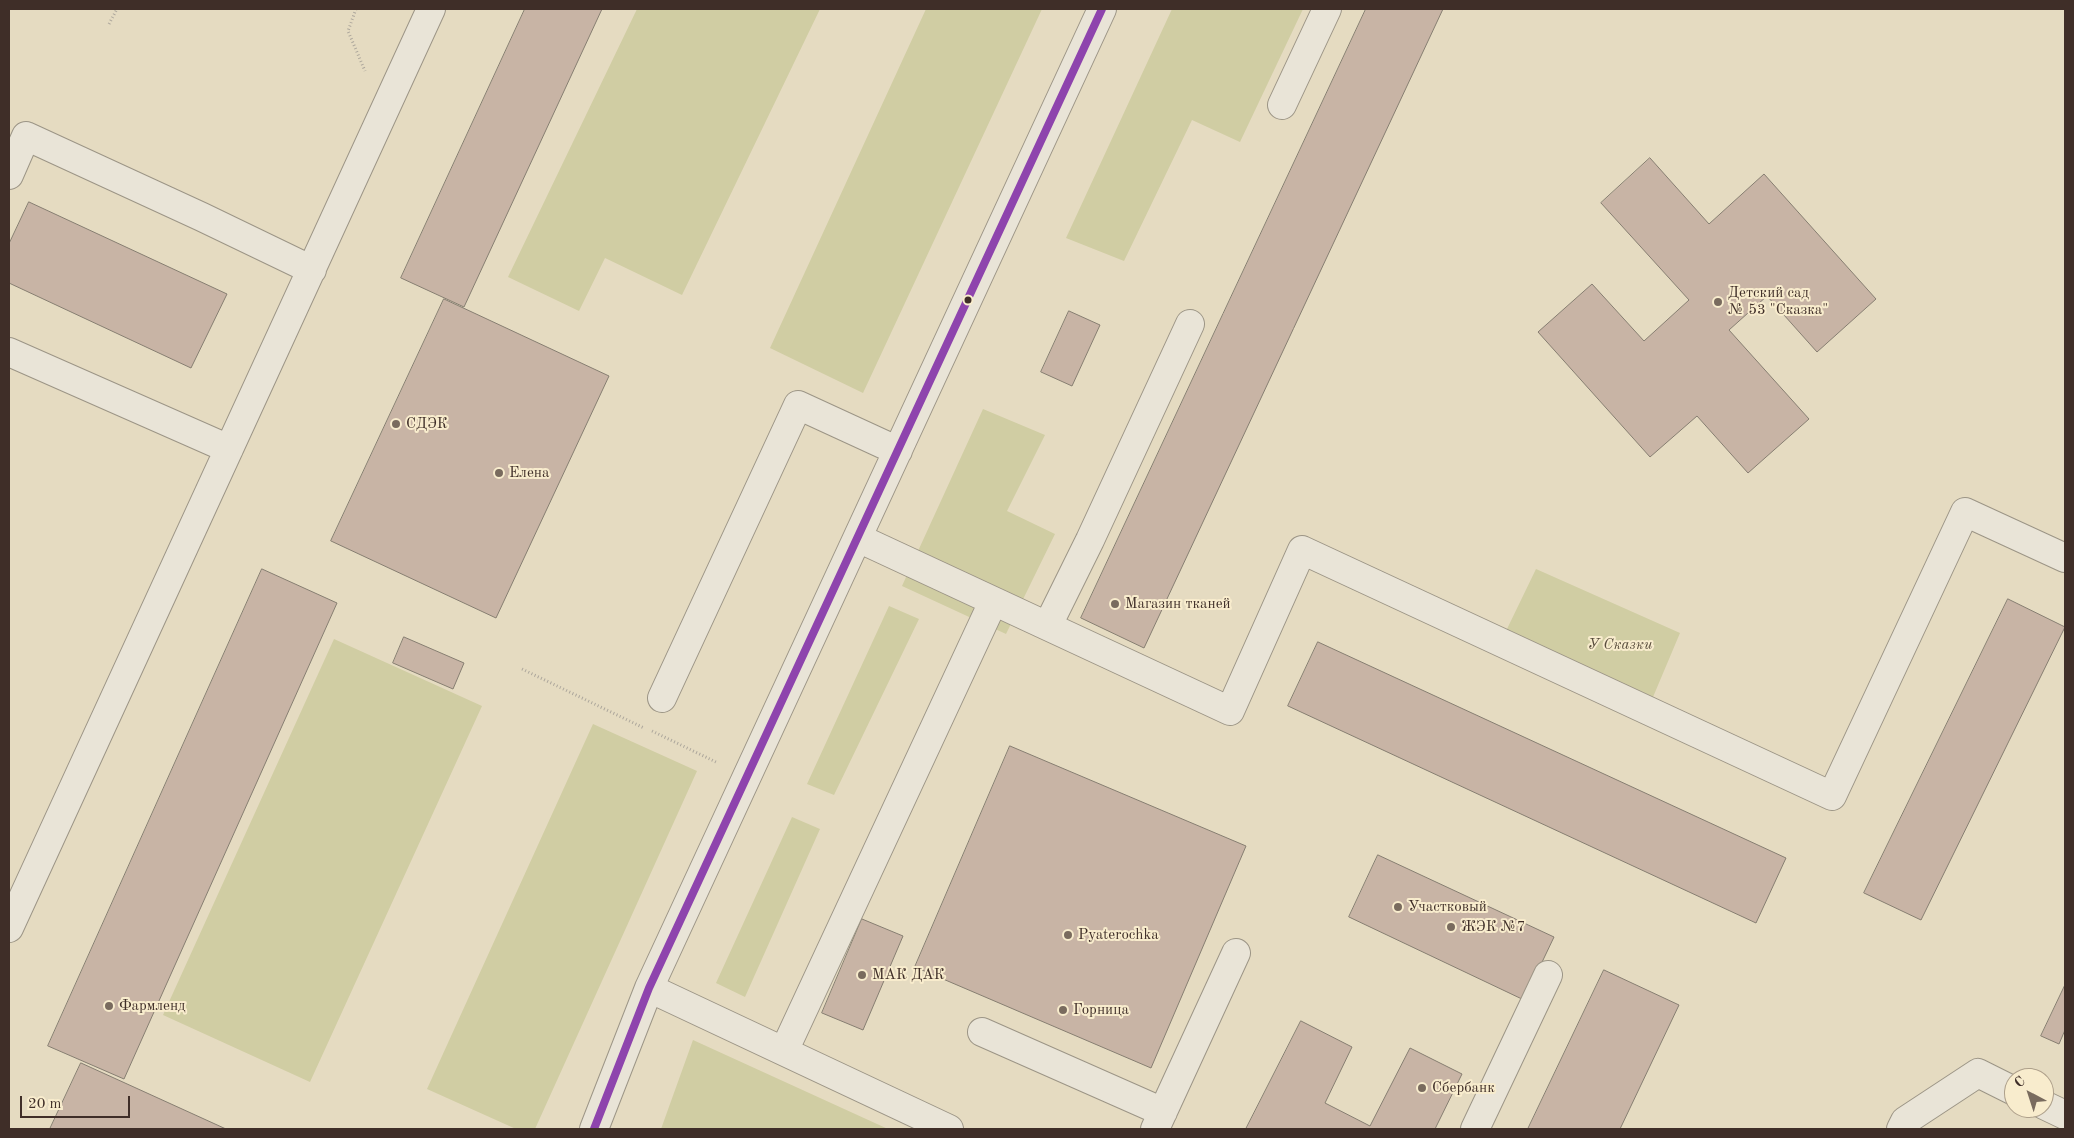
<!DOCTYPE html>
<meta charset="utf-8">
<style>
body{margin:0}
#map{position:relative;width:2074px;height:1138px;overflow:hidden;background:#e5dbc1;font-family:"Old Standard TT",serif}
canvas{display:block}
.frame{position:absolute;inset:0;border:10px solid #3f2e28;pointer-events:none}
.north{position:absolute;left:2004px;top:1068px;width:50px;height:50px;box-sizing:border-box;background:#f8eccd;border:1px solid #aea08b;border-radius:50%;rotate:320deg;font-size:14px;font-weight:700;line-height:20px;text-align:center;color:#3f2e28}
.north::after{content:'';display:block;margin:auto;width:18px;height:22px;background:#796b5e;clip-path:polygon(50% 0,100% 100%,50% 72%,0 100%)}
.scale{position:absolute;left:20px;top:1096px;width:110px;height:22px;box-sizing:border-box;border:2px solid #3f2e28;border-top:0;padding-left:6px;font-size:15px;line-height:18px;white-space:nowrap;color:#3f2e28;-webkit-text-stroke:4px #f8eccd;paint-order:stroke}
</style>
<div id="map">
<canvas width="2074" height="1138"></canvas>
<div class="frame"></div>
<div class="north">С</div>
<div class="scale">20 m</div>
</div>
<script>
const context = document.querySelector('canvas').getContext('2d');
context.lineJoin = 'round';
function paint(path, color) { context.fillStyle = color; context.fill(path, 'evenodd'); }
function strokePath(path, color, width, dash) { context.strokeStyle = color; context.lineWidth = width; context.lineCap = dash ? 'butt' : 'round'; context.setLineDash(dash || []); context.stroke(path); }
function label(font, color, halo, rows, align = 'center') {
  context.font = font + ' "Old Standard TT",serif'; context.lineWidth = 4; context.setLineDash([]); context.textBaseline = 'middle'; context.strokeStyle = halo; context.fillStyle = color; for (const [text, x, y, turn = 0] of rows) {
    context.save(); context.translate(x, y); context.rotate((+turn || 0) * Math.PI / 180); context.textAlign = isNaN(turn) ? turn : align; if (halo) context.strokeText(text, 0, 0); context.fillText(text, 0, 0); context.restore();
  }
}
paint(new Path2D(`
 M 637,9 L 820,9 L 682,295 L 605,258 L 579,311 L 508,277 Z
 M 926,9 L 1042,9 L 863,393 L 770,348 Z
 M 1172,9 L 1303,9 L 1240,142 L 1192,120 L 1124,261 L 1066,238 Z
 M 983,409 L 1045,435 L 1007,511 L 1055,534 L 1006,634 L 902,586 Z
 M 1536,569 L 1680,633 L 1653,697 L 1506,631 Z
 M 889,606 L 919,619 L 834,795 L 807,784 Z
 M 334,639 L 482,706 L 310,1082 L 163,1015 Z
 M 593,724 L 697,771 L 535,1129 L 516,1129 L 427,1089 Z
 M 792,817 L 820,829 L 745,997 L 716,983 Z
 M 693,1040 L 888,1129 L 661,1129 Z`), '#d0cda3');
const building = new Path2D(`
 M 525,9 L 602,9 L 464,307 L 401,278 Z
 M 1366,9 L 1443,9 L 1144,648 L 1081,618 Z
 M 1650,158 L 1709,224 L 1764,174 L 1876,299 L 1817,352 L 1767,296 L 1729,330 L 1809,419 L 1748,473 L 1697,416 L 1650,457 L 1538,332 L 1592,284 L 1644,341 L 1689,300 L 1601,203 Z
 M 29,202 L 227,294 L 191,368 L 9,283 L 9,244 Z
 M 444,299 L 609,376 L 496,618 L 331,541 Z
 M 1069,311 L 1100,325 L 1072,386 L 1041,372 Z
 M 262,569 L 337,603 L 124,1079 L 48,1046 Z
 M 2008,599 L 2065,627 L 1921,920 L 1864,893 Z
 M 404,637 L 464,663 L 453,689 L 393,663 Z
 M 1318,642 L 1786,858 L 1756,923 L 1288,706 Z
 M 1010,746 L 1246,846 L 1151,1068 L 915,967 Z
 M 1378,855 L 1554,937 L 1524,1000 L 1349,917 Z
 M 862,919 L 903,936 L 863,1030 L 822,1013 Z
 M 1604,970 L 1679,1005 L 1620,1129 L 1528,1129 Z
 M 2065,985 L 2065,1030 L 2059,1044 L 2041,1036 Z
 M 1301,1021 L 1352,1047 L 1325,1103 L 1370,1126 L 1410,1048 L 1462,1074 L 1435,1129 L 1246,1129 Z
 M 81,1063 L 226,1129 L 50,1129 Z`);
paint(building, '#c8b4a5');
strokePath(building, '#867e71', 1);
const minor = new Path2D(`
 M 1282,105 L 1327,9
 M 9,175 L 26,136 L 202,217 L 312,270
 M 9,352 L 229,449
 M 858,538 L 1230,711 L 1302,550 L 1832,796 L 1965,512 L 2065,558
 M 1048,625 L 1090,540 L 1190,324
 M 662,698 L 798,405 L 898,451
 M 9,928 L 431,9
 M 649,988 L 949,1129
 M 982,1032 L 1163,1112
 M 784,1051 L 993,602
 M 2044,1105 L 2065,1115
 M 594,1129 L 649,988 L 1102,9
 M 1155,1129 L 1236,953
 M 1475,1129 L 1548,975
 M 1901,1129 L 1905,1121 L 1978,1073 L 2014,1091`);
strokePath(minor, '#9c9586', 30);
strokePath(new Path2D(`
 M 356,9 L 348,31 L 365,71
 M 109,24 L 117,9
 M 522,669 L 644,728
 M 652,731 L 718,763`), '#ada79c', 3, [1, 2.5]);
strokePath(minor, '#e9e4d7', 28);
strokePath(new Path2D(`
 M 594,1129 L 649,988 L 1102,9`), '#8e44ad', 8);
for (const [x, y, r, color] of [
 [968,300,4.5,"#3f2e28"],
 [1718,302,5,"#796b5e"],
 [396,424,5,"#796b5e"],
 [499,473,5,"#796b5e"],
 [1115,604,5,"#796b5e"],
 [1398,907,5,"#796b5e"],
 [1451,927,5,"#796b5e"],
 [1068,935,5,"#796b5e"],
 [862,975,5,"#796b5e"],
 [109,1006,5,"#796b5e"],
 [1063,1010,5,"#796b5e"],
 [1422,1088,5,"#796b5e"]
]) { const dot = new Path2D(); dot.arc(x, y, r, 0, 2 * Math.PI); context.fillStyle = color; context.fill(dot); strokePath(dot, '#f8eccd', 2); }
label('15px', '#3f2e28', '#f8eccd', [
 ["Детский сад",1728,293],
 ["№ 53 \"Сказка\"",1728,310],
 ["СДЭК",406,424],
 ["Елена",509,473],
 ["Магазин тканей",1125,604],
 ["Участковый",1408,907],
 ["ЖЭК №7",1461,927],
 ["Pyaterochka",1078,935],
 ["МАК ДАК",872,975],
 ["Фармленд",119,1006],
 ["Горница",1073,1010],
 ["Сбербанк",1432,1088]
], 'left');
label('italic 15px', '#584c3c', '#f8eccd', [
 ["У Сказки",1620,645]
]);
</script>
